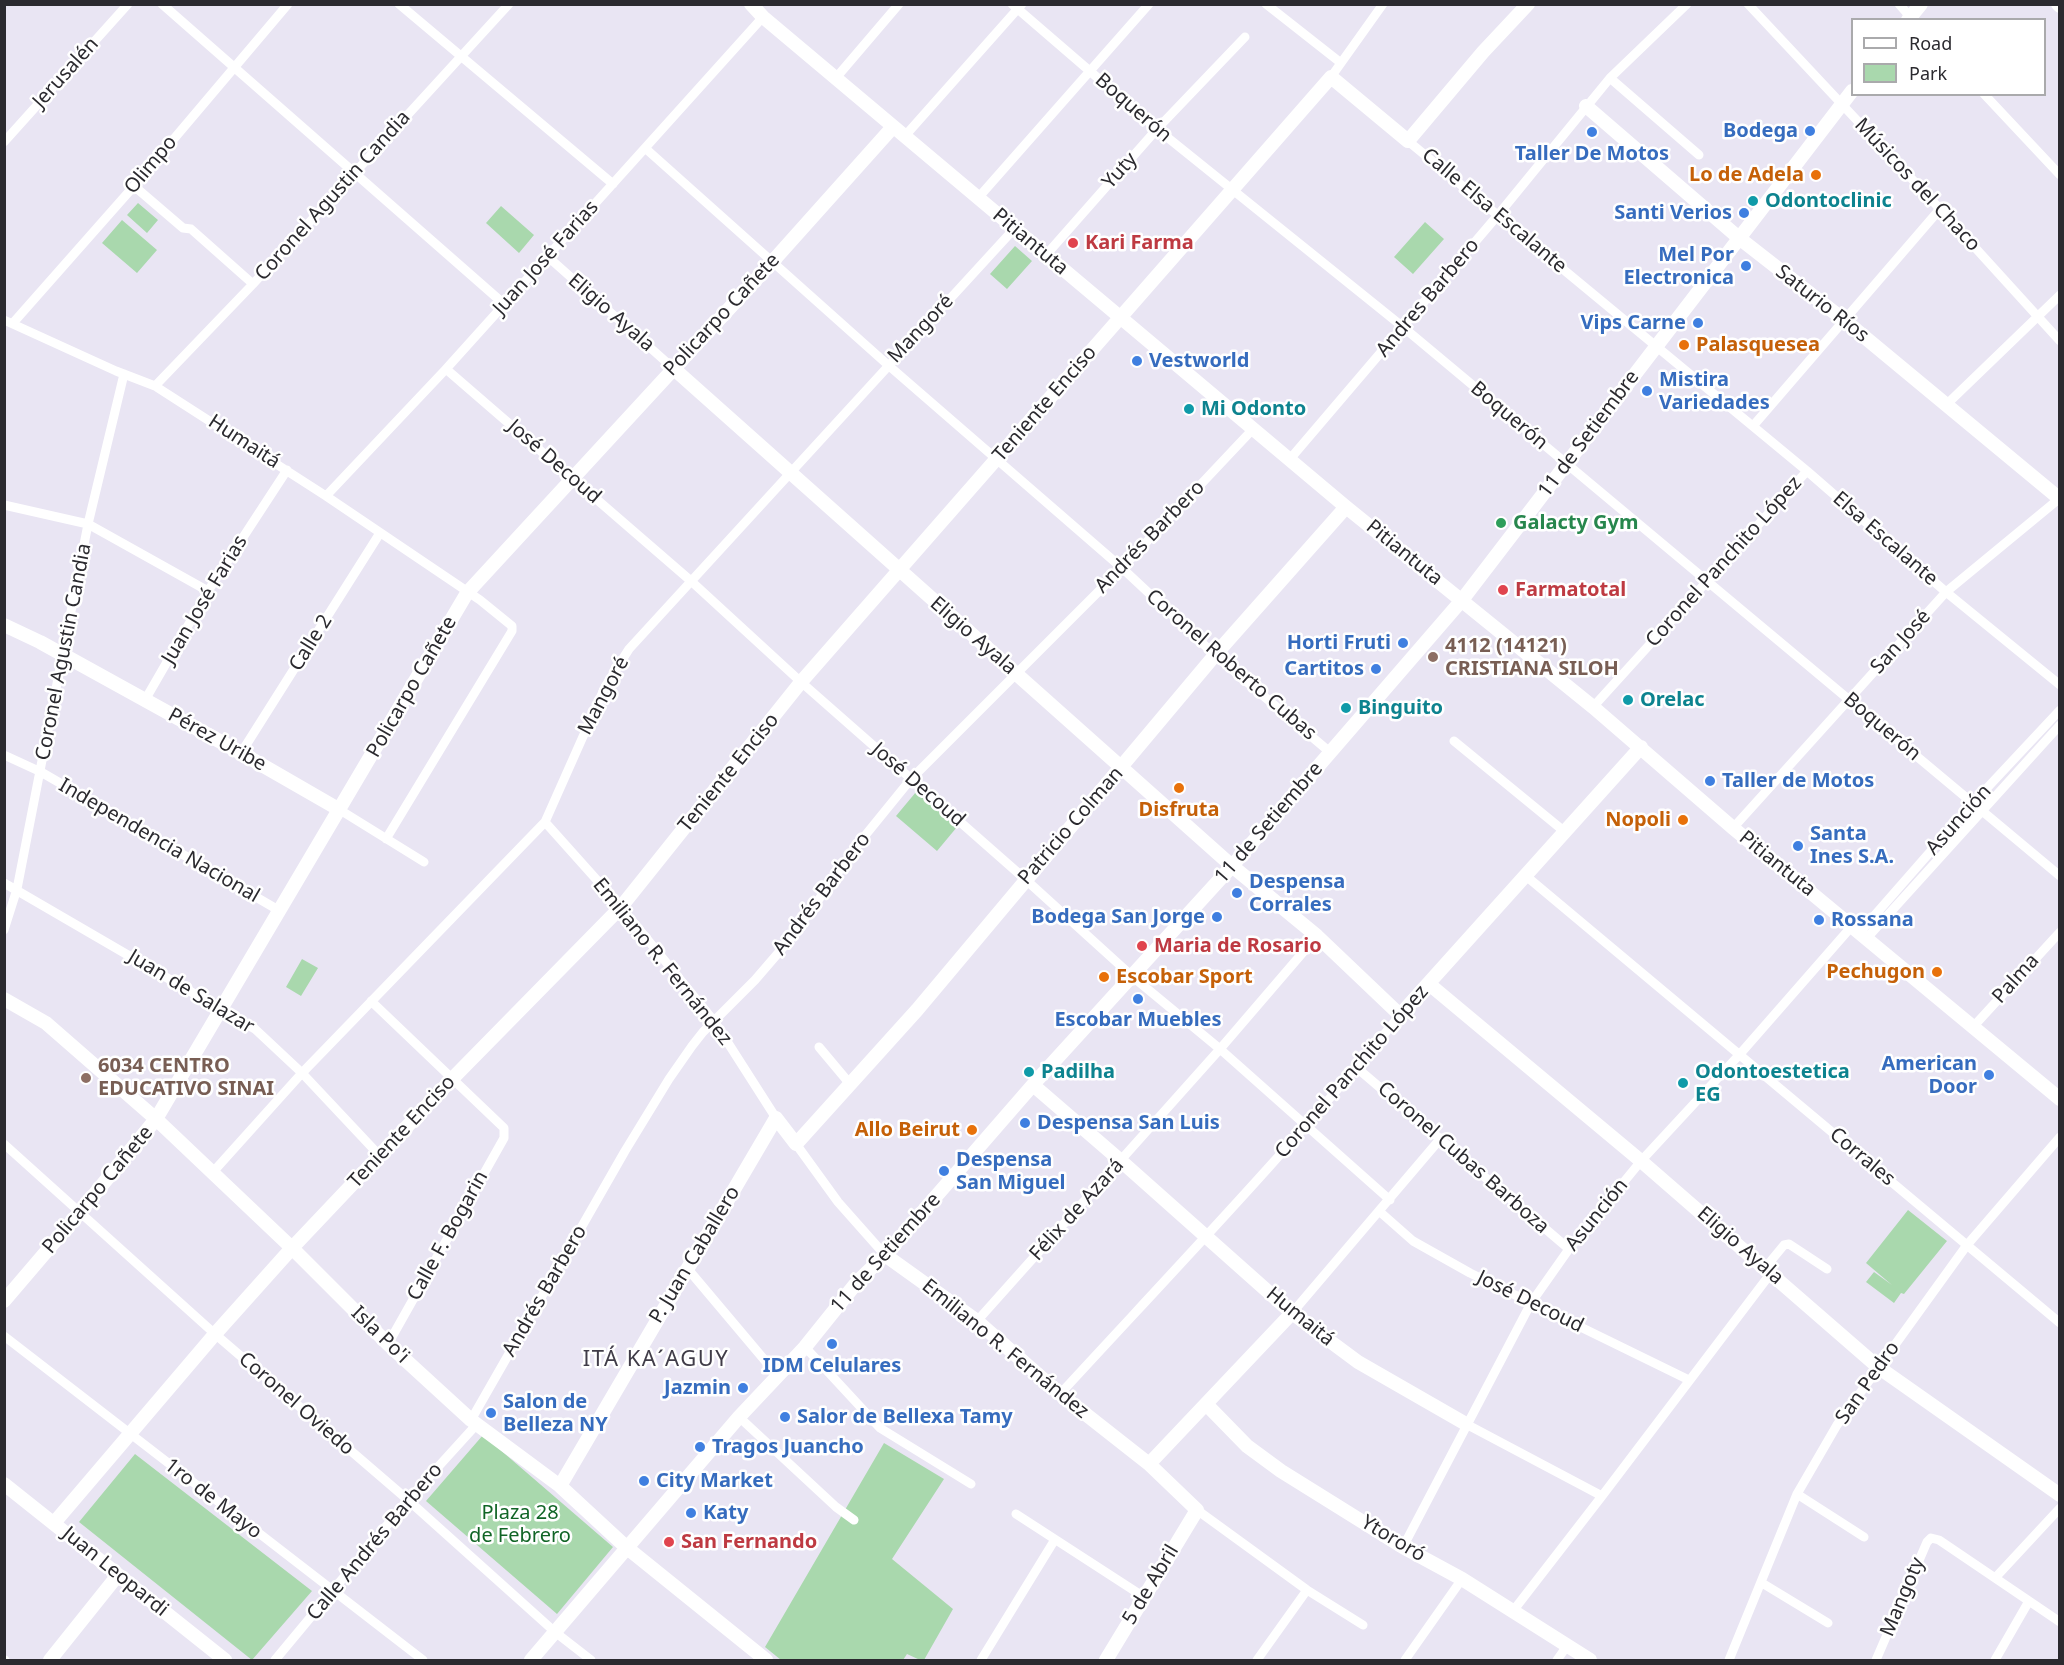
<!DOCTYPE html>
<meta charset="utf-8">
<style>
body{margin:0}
#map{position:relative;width:2064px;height:1665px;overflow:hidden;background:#e9e5f3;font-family:"Noto Sans",sans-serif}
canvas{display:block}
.frame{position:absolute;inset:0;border:6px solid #2b2a2f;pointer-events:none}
.legend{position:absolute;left:1851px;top:18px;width:195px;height:78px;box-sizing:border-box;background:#fff;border:2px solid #aaaaac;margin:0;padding:8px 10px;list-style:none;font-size:18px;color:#2b2a2f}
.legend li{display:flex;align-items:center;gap:12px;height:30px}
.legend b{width:30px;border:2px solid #aaaaac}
</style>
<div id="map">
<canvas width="2064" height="1665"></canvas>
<div class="frame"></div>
<ul class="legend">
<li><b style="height:8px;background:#fff"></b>Road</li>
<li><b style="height:16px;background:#a9d8ad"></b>Park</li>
</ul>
</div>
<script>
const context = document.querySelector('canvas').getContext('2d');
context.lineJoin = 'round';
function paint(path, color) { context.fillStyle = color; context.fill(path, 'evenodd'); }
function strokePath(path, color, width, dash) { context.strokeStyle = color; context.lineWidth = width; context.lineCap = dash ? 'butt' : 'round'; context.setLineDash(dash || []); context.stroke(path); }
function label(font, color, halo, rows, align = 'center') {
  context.font = font + ' "Noto Sans",sans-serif'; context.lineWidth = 5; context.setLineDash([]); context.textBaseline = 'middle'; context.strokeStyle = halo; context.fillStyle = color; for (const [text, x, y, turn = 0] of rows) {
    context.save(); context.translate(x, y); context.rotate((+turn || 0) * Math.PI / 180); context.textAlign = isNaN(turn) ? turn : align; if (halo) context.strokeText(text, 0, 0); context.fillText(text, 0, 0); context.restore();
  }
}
paint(new Path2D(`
 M 138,203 L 158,220 L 147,233 L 127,215 Z
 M 501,206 L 534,235 L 519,253 L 486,223 Z
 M 122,220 L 157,250 L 137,273 L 102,243 Z
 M 1425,222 L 1444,239 L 1413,274 L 1394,257 Z
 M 1015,246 L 1032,261 L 1007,289 L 990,274 Z
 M 916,792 L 957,827 L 937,851 L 896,816 Z
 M 302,959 L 318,968 L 301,996 L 286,987 Z
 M 1908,1210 L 1947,1241 L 1904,1294 L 1901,1293 L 1894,1303 L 1866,1282 L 1874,1272 L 1892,1285 L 1866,1263 Z
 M 483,1435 L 613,1547 L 557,1614 L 426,1501 Z
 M 884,1443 L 944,1479 L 892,1559 L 953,1609 L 924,1660 L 920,1660 L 907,1654 L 903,1660 L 781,1660 L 765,1647 Z
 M 135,1454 L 312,1591 L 252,1660 L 79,1522 Z`), '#a9d8ad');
strokePath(new Path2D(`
 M 162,4 L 504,304
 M 399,4 L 613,184
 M 1012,4 L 1157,129 L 1403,327 L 2060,876
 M 1266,4 L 1341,63
 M 1748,4 L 1940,209 L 2060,341
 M 1899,4 L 1913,20
 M 1331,77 L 1383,4
 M 1610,78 L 1699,155
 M 835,79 L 899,4
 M 1984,94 L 2060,175
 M 904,137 L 1022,4
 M 1408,141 L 1807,471 L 1946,592 L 2060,685
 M 4,142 L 128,4
 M 645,148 L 888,365 L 1122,568 L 1215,655 L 1331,753
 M 134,186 L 183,228 L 191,229 L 253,284
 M 978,198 L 1149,4
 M 1046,255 L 1157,129 L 1245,37
 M 547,256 L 673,368
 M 4,320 L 116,371 L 155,386 L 326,496 L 480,600 L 512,626 L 512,631 L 386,839
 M 13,323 L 134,186 L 288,4
 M 446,369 L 691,581 L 801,682 L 1025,879 L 1133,977 L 1220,1049 L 1390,1200
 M 155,386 L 253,284 L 509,4
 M 1946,405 L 2060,295
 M 1753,426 L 1940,209
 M 1290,459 L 1498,215 L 1610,78 L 1687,4
 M 326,496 L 446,369 L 763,17
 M 4,505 L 88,524 L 208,591
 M 145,700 L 208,591 L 287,470
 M 1593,707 L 1807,471
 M 1454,741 L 1565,832
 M 241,753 L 380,533
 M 4,755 L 41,772 L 280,911
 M 340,810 L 424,862
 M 545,822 L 621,907 L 714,1021 L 776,1118
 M 1733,828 L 1946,592 L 2060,498
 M 1526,876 L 2060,1323
 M 4,883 L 255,1029 L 302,1073 L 380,1156
 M 4,930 L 17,889 L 88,524 L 124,374
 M 1860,932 L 1973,803 L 2060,710
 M 1867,938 L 2060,725
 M 371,1001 L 504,1128 L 504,1138 L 388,1344
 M 1973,1027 L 2060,932
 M 819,1047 L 850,1084
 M 1357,1068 L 1569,1249
 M 4,1144 L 215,1334 L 408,1500 L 555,1632 L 591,1660
 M 796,1144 L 838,1202 L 885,1255
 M 213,1172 L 302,1073 L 545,822 L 605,687 L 629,649 L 1014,229
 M 1379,1211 L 1413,1241 L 1470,1273 L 1689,1380
 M 687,1268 L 778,1376
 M 1765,1268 L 1784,1245 L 1789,1244 L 1827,1269
 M 1292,1313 L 1441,1138
 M 977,1321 L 1220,1049 L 1317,936
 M 4,1336 L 423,1660
 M 805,1347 L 880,1428 L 971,1484
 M 1060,1394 C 1175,1269 1293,1146 1400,1015
 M 739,1417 L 836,1507 L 854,1520
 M 471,1420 L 625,1151 L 669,1079 L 692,1046 L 703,1032 L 755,980 L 792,937 L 859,843 L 911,779 L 1122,568 L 1253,429
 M 1466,1424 L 1602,1496
 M 1797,1494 L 1864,1537
 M 1197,1510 L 1307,1590 L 1363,1625
 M 1016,1514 L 1144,1597
 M 1403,1547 L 1531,1303 L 1569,1249 L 1641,1161 L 1740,1054 L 1852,926
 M 1995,1578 L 2060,1508
 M 1762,1583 L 1828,1623
 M 1513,1611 L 1602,1496 L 1771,1273
 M 4,1660 L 5,1660
 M 275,1660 L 408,1500 L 477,1424
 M 981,1660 L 1054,1541
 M 1257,1660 L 1307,1590
 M 1405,1660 L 1462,1579
 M 1557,1660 L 1567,1646
 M 1729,1660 L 1797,1494 L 1837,1425 L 1967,1245 L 2060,1137
 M 1876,1660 L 1927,1542 L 1931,1538 L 1939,1540 L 2060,1622
 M 1995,1660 L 2029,1601`), '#fff', 9);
strokePath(new Path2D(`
 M 751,4 L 763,17 L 1346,507 L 1593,707 L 1733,828 L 2060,1099
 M 2058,4 L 2060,6
 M 1908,20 L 1921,4
 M 1586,106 L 1739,238 L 1844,320 L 2060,499
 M 673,368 L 1232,866 L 1317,936 L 1400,1015 L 1641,747
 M 4,625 L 40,642 L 241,753 L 340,810
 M 1429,984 L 1641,1161 L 1878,1367 L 2060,1495
 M 4,999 L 46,1023 L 156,1119 L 292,1248 L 388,1344 L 471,1420 L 560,1486 L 626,1547 L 766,1660
 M 1033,1085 L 1121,1161 L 1292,1313 L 1358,1362 L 1466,1424
 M 885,1255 L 977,1321 L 1060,1394 L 1149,1464 L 1197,1510 L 1106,1660
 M 4,1301 L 80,1212 L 156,1119 L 467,593 L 773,261 L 892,128
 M 1206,1404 L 1247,1446 L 1281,1471 L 1403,1547 L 1462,1579 L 1590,1660
 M 1149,1464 L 1292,1313
 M 4,1484 L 225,1660
 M 560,1486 L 776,1118 L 796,1144 L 917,1010 L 1215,655 L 1346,507
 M 54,1523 L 215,1334 L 292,1248 L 453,1078 L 621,907 L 801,682 L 1331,77 L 1408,141 L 1483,52 L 1528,4
 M 50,1660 L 118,1575
 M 531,1660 L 739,1417 L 805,1347 L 858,1281 L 885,1255 L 1038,1079 L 1232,866 L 1462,600 L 1852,91`), '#fff', 14);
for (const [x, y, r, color] of [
 [1810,131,6,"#3f7fe0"],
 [1592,132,6,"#3f7fe0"],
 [1816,175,6,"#e8710a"],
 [1753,201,6,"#0f9aa8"],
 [1744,213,6,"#3f7fe0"],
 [1073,243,6,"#e0444e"],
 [1746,266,6,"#3f7fe0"],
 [1698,323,6,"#3f7fe0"],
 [1684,345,6,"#e8710a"],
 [1137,361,6,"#3f7fe0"],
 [1647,391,6,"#3f7fe0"],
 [1189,409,6,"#0f9aa8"],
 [1501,523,6,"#2e9e5b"],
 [1503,590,6,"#e0444e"],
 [1403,643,6,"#3f7fe0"],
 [1433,657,6,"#8d6e63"],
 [1376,669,6,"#3f7fe0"],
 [1628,700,6,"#0f9aa8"],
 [1346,708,6,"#0f9aa8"],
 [1710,781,6,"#3f7fe0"],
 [1179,788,6,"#e8710a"],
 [1683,820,6,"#e8710a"],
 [1798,846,6,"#3f7fe0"],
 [1237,893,6,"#3f7fe0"],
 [1217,917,6,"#3f7fe0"],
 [1819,920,6,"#3f7fe0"],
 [1142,946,6,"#e0444e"],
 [1937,972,6,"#e8710a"],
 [1104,977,6,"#e8710a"],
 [1138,999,6,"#3f7fe0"],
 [1029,1072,6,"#0f9aa8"],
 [1989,1075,6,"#3f7fe0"],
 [86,1078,6,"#8d6e63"],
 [1683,1083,6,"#0f9aa8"],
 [1025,1123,6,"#3f7fe0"],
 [972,1130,6,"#e8710a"],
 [944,1171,6,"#3f7fe0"],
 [832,1344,6,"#3f7fe0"],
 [743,1388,6,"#3f7fe0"],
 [491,1413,6,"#3f7fe0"],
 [785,1417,6,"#3f7fe0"],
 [700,1447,6,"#3f7fe0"],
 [644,1481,6,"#3f7fe0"],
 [691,1513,6,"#3f7fe0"],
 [669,1542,6,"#e0444e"]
]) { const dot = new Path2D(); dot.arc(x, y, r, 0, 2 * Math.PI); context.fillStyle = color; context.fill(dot); strokePath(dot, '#fff', 2); }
label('20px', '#2b2a2f', '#fff', [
 ["Jerusalén",66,73,-48],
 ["Boquerón",1133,108,41],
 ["Olimpo",151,165,-50],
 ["Yuty",1120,171,-48],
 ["Músicos del Chaco",1917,185,47],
 ["Coronel Agustin Candia",333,196,-48],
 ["Calle Elsa Escalante",1494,211,40],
 ["Pitiantuta",1030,242,40],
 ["Juan José Farias",546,258,-48],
 ["Andres Barbero",1428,298,-50],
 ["Saturio Ríos",1822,304,38],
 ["Eligio Ayala",611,313,41],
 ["Policarpo Cañete",722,315,-47],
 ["Mangoré",921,329,-47],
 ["Teniente Enciso",1045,404,-49],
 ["Boquerón",1509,416,40],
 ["11 de Setiembre",1589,434,-53],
 ["Humaitá",244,442,33],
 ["José Decoud",554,462,41],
 ["Andrés Barbero",1150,537,-46],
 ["Elsa Escalante",1885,539,41],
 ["Pitiantuta",1404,553,39],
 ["Coronel Panchito López",1724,562,-48],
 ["Juan José Farias",205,600,-59],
 ["Eligio Ayala",973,636,41],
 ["San José",1901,642,-48],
 ["Calle 2",311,643,-58],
 ["Coronel Agustin Candia",64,652,-79],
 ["Coronel Roberto Cubas",1231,665,41],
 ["Policarpo Cañete",412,687,-60],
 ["Mangoré",604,696,-62],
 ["Boquerón",1882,727,40],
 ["Pérez Uribe",217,740,29],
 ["Teniente Enciso",729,773,-51],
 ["José Decoud",918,785,41],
 ["Asunción",1959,820,-48],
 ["11 de Setiembre",1269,823,-49],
 ["Patricio Colman",1071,826,-49],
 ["Independencia Nacional",159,841,30],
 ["Pitiantuta",1777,864,39],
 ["Andrés Barbero",822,894,-53],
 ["Emiliano R. Fernández",662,962,51],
 ["Palma",2016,979,-48],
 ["Juan de Salazar",191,992,31],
 ["Coronel Panchito López",1352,1072,-49],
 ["Teniente Enciso",402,1132,-47],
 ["Corrales",1862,1157,40],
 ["Coronel Cubas Barboza",1463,1158,41],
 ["Policarpo Cañete",98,1190,-50],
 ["Félix de Azará",1077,1210,-48],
 ["Asunción",1597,1215,-51],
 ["Calle F. Bogarin",448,1236,-61],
 ["Eligio Ayala",1740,1246,41],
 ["11 de Setiembre",886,1253,-48],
 ["P. Juan Caballero",695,1255,-59],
 ["Andrés Barbero",545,1291,-60],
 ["José Decoud",1530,1302,26],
 ["Humaitá",1300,1317,39],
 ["Isla Po'i",380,1335,44],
 ["Emiliano R. Fernández",1005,1349,39],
 ["San Pedro",1868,1383,-55],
 ["Coronel Oviedo",296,1404,41],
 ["1ro de Mayo",213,1499,38],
 ["Ytororó",1393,1539,31],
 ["Calle Andrés Barbero",375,1542,-50],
 ["Juan Leopardi",115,1572,39],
 ["5 de Abril",1151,1585,-59],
 ["Mangoty",1903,1597,-67]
]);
label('bold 20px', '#366cbe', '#fff', [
 ["Bodega",1798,131,"right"],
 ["Taller De Motos",1592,154,"center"],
 ["Santi Verios",1732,213,"right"],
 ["Mel Por",1734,255,"right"],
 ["Electronica",1734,278,"right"],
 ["Vips Carne",1686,323,"right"],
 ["Vestworld",1149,361],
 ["Mistira",1659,380],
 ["Variedades",1659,403],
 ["Horti Fruti",1391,643,"right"],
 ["Cartitos",1364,669,"right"],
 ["Taller de Motos",1722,781],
 ["Santa",1810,834],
 ["Ines S.A.",1810,857],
 ["Despensa",1249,882],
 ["Corrales",1249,905],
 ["Bodega San Jorge",1205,917,"right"],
 ["Rossana",1831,920],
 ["Escobar Muebles",1138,1020,"center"],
 ["American",1977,1064,"right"],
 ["Door",1977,1087,"right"],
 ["Despensa San Luis",1037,1123],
 ["Despensa",956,1160],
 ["San Miguel",956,1183],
 ["IDM Celulares",832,1366,"center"],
 ["Jazmin",731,1388,"right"],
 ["Salon de",503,1402],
 ["Belleza NY",503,1425],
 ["Salor de Bellexa Tamy",797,1417],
 ["Tragos Juancho",712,1447],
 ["City Market",656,1481],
 ["Katy",703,1513]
], 'left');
label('bold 20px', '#c56008', '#fff', [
 ["Lo de Adela",1804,175],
 ["Palasquesea",1696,345,"left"],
 ["Disfruta",1179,810,"center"],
 ["Nopoli",1671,820],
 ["Pechugon",1925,972],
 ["Escobar Sport",1116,977,"left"],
 ["Allo Beirut",960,1130]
], 'right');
label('bold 20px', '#0d838f', '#fff', [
 ["Odontoclinic",1765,201],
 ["Mi Odonto",1201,409],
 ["Orelac",1640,700],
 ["Binguito",1358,708],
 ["Padilha",1041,1072],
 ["Odontoestetica",1695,1072],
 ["EG",1695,1095]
], 'left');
label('bold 20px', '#be3a42', '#fff', [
 ["Kari Farma",1085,243],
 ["Farmatotal",1515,590],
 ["Maria de Rosario",1154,946],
 ["San Fernando",681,1542]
], 'left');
label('bold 20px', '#27864d', '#fff', [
 ["Galacty Gym",1513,523]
], 'left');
label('bold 20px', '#785e54', '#fff', [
 ["4112 (14121)",1445,646],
 ["CRISTIANA SILOH",1445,669],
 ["6034 CENTRO",98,1066],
 ["EDUCATIVO SINAI",98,1089]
], 'left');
label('20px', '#116526', '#fff', [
 ["Plaza 28",520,1513],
 ["de Febrero",520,1536]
]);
context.letterSpacing = '1.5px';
label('22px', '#403c48', '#fff', [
 ["ITÁ KA´AGUY",656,1360]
]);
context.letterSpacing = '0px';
</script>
